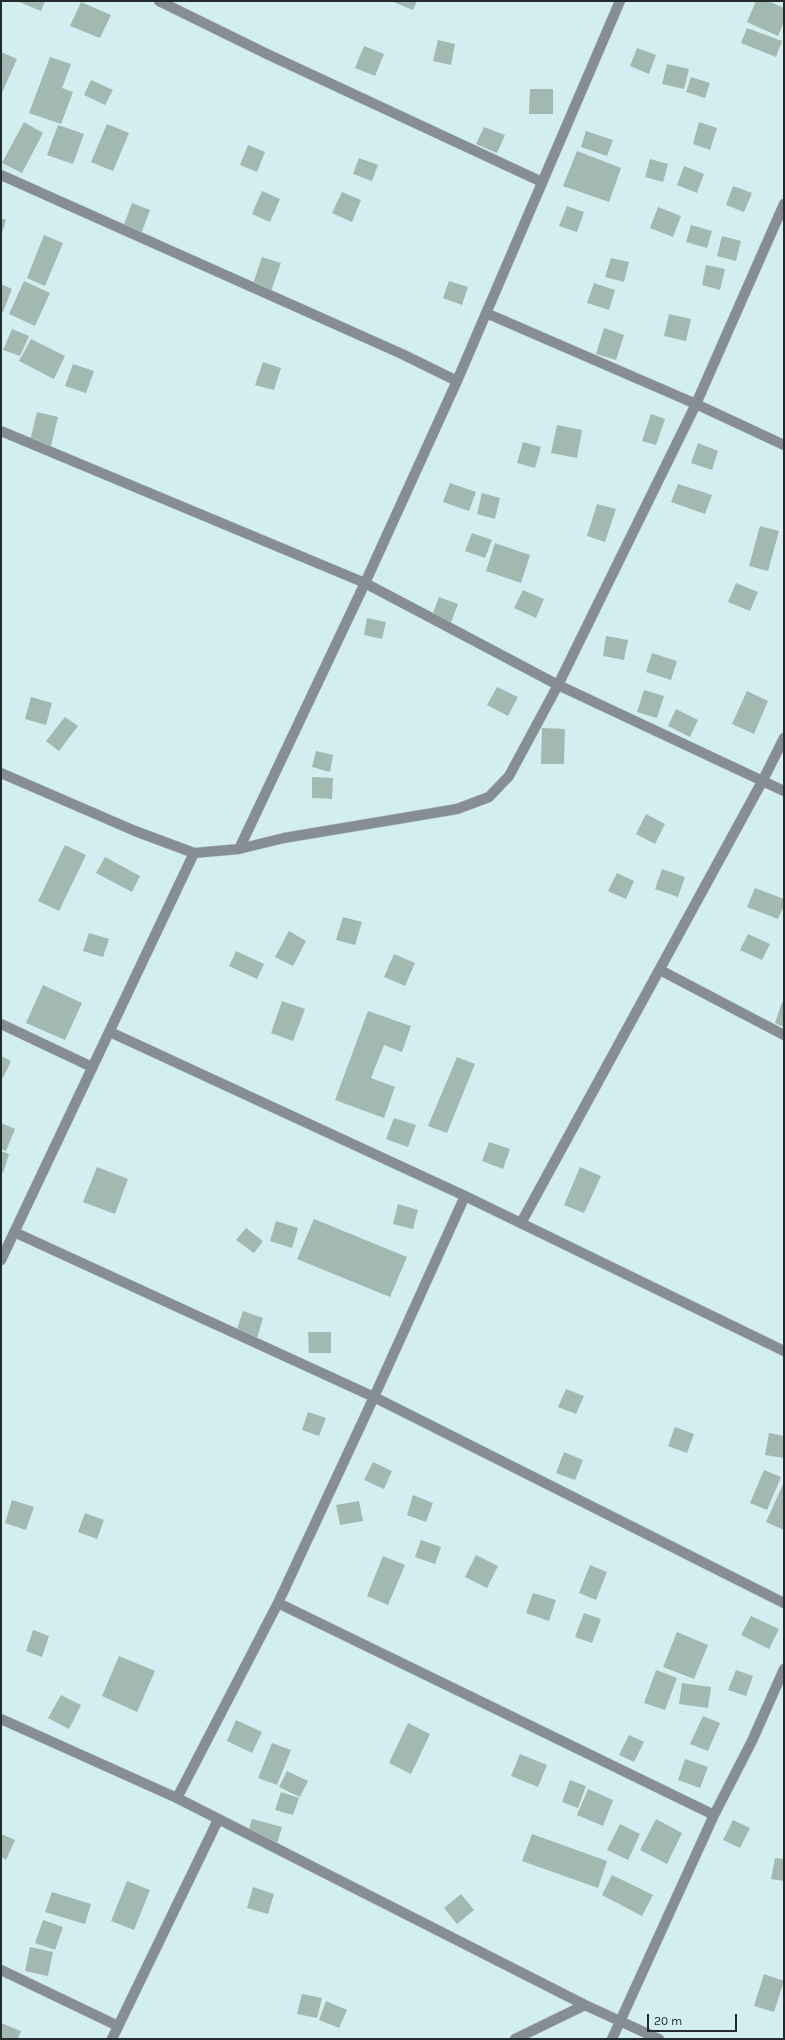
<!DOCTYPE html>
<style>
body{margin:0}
#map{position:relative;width:785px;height:2040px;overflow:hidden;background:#d3eef1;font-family:Karla,sans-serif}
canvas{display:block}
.frame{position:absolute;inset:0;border:2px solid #222c2d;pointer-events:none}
.scale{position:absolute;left:647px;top:2014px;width:90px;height:18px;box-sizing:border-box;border:2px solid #222c2d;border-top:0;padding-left:5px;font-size:12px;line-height:14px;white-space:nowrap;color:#222c2d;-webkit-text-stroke:3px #d3eef1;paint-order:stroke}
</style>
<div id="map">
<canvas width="785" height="2040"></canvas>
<div class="frame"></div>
<div class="scale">20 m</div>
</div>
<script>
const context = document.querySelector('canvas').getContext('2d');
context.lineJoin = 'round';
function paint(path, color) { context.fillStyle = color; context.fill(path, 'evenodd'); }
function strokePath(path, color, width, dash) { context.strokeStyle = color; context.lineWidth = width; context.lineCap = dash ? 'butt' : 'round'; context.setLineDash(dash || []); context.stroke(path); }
paint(new Path2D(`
 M 17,1 L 45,1 L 41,11 Z
 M 391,1 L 417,1 L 413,10 Z
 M 756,1 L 768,1 L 784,8 L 784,22 L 778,36 L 747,22 Z
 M 81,2 L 111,15 L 100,38 L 70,26 Z
 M 747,28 L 782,41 L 776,57 L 741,43 Z
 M 438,40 L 455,44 L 451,65 L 433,61 Z
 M 364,46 L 384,54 L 375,76 L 355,68 Z
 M 637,48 L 656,55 L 649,74 L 630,66 Z
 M 1,52 L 17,59 L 1,95 Z
 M 50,57 L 71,64 L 62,88 L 73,92 L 61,124 L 29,113 Z
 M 667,64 L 689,69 L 684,89 L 662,84 Z
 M 691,77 L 710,83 L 705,98 L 686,92 Z
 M 91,80 L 113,90 L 105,105 L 84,95 Z
 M 530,89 L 553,89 L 553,114 L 529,114 Z
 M 24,122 L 43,133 L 22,173 L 2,163 Z
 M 699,122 L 717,128 L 710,150 L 693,144 Z
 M 107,124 L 129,133 L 113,171 L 91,162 Z
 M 58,125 L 84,134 L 73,164 L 47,155 Z
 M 484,127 L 505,135 L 497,153 L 476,144 Z
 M 586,131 L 613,140 L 607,156 L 581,147 Z
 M 248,145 L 265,152 L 257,172 L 240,165 Z
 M 577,151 L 621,168 L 609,202 L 563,186 Z
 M 359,158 L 378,165 L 372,181 L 353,174 Z
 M 650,159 L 668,164 L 663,182 L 645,177 Z
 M 684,166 L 704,174 L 697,193 L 677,185 Z
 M 733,186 L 752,193 L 744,212 L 726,205 Z
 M 262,191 L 280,199 L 270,222 L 252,214 Z
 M 342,192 L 361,200 L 352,222 L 332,213 Z
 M 132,203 L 150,210 L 141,234 L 123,227 Z
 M 567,206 L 584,212 L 577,232 L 559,226 Z
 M 658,207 L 681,216 L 673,237 L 650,228 Z
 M 1,218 L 6,220 L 1,236 Z
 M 691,225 L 712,231 L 707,248 L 686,242 Z
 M 44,235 L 63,243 L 45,286 L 27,278 Z
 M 722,236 L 741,241 L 736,261 L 717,256 Z
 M 262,257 L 281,263 L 270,294 L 252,287 Z
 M 611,258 L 629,262 L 624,282 L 605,277 Z
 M 706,265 L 725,269 L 720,290 L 702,285 Z
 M 24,281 L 50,293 L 35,326 L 9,314 Z
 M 449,281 L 468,287 L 462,305 L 443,298 Z
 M 594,283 L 615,290 L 609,310 L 587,303 Z
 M 1,284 L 12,289 L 3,312 L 1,311 Z
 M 669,314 L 691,319 L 686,341 L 664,336 Z
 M 604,328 L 624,335 L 616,360 L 596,354 Z
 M 12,329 L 29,336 L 20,356 L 3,350 Z
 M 31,339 L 65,356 L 54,379 L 19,361 Z
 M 263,362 L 281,368 L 274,390 L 255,385 Z
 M 73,364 L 94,371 L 86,393 L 65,386 Z
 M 37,412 L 58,417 L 50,450 L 29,445 Z
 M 651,414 L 665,419 L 656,445 L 642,441 Z
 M 557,425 L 582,430 L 577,458 L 551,453 Z
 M 523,442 L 541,447 L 535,468 L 517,463 Z
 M 698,443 L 718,451 L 712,470 L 691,463 Z
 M 450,483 L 476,492 L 469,511 L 443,502 Z
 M 678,484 L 712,495 L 705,514 L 671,502 Z
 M 482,493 L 500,498 L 495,519 L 477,514 Z
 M 597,504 L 616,509 L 605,542 L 587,536 Z
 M 760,526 L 779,531 L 768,571 L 749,566 Z
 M 472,533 L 492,540 L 485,558 L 465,551 Z
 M 495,543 L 530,555 L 521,583 L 486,571 Z
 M 736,583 L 758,592 L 750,611 L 728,602 Z
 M 523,590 L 544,599 L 536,618 L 514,608 Z
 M 439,597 L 458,604 L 450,625 L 431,618 Z
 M 367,618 L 386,622 L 382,639 L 364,635 Z
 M 606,636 L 628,640 L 624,660 L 603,656 Z
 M 652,653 L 677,661 L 671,680 L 646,672 Z
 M 497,687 L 518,697 L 508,716 L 487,705 Z
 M 644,690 L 664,696 L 657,718 L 637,712 Z
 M 747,691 L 768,701 L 754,734 L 732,724 Z
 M 31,697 L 52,703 L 46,725 L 25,719 Z
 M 676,709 L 698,720 L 690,737 L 668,726 Z
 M 65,717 L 78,726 L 59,751 L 46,741 Z
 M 542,728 L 565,729 L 564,764 L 541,764 Z
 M 316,751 L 333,755 L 330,772 L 312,767 Z
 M 312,777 L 333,778 L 332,799 L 312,798 Z
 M 646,814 L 665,824 L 655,844 L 636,834 Z
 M 65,845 L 86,855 L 59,911 L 38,901 Z
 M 105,857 L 140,876 L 132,892 L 96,873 Z
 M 662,869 L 685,877 L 678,897 L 655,889 Z
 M 617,873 L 634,881 L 626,899 L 608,891 Z
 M 755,888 L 784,899 L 784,906 L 778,919 L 747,907 Z
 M 343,917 L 362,922 L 355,945 L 336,940 Z
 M 289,931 L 306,941 L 293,966 L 275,957 Z
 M 89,933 L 109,939 L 103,957 L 83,951 Z
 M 748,934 L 770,944 L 762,960 L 740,950 Z
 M 236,951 L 264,964 L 257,979 L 229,966 Z
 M 394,954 L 415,963 L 405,986 L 384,977 Z
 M 43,985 L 82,1003 L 65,1040 L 26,1023 Z
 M 282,1001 L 305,1009 L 293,1041 L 271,1033 Z
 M 782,1002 L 784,1003 L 784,1027 L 775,1023 Z
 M 368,1011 L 411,1026 L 402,1052 L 384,1045 L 371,1078 L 395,1087 L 384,1118 L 335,1100 Z
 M 1,1056 L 11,1061 L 3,1078 L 1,1077 Z
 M 457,1057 L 475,1064 L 447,1133 L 428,1126 Z
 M 394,1118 L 416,1125 L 408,1147 L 386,1139 Z
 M 1,1123 L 15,1129 L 6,1151 L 1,1149 Z
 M 489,1142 L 510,1149 L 503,1169 L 482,1161 Z
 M 1,1151 L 9,1154 L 3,1173 L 1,1172 Z
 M 97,1167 L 128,1179 L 115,1214 L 83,1202 Z
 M 580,1167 L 601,1176 L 584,1213 L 564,1205 Z
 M 398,1204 L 418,1210 L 413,1229 L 393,1224 Z
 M 314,1219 L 407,1257 L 390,1297 L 297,1259 Z
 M 276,1221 L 298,1228 L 292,1248 L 270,1241 Z
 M 246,1228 L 263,1241 L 254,1253 L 236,1240 Z
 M 243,1311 L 263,1318 L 257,1338 L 236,1332 Z
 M 308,1332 L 331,1332 L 331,1353 L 309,1353 Z
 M 566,1389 L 584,1396 L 576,1414 L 558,1407 Z
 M 308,1412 L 326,1418 L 319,1436 L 302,1430 Z
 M 675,1427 L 694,1434 L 687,1453 L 668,1446 Z
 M 769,1433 L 784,1436 L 784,1458 L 765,1455 Z
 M 564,1452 L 583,1460 L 575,1480 L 556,1473 Z
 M 373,1462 L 392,1471 L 384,1489 L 364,1480 Z
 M 764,1470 L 781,1477 L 767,1510 L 750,1503 Z
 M 784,1482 L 784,1530 L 766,1522 Z
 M 413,1495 L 433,1503 L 426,1522 L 407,1515 Z
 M 12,1500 L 34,1507 L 26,1530 L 5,1523 Z
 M 359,1501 L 363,1521 L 340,1525 L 336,1505 Z
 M 85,1513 L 104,1520 L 97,1539 L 78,1532 Z
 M 421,1540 L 441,1547 L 435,1564 L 415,1557 Z
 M 476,1555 L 498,1566 L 487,1588 L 465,1577 Z
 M 383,1556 L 405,1565 L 388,1605 L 367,1596 Z
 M 590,1565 L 607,1572 L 596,1600 L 579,1593 Z
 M 533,1593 L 556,1600 L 549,1621 L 526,1613 Z
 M 584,1613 L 601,1619 L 592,1643 L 575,1637 Z
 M 751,1616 L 779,1629 L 769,1649 L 741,1635 Z
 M 33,1630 L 49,1636 L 42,1657 L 26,1651 Z
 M 677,1632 L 708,1645 L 694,1679 L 663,1667 Z
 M 119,1656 L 155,1671 L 137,1712 L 102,1696 Z
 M 656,1670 L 677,1678 L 665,1710 L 644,1703 Z
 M 736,1670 L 753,1676 L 746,1696 L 728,1690 Z
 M 682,1683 L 711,1687 L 708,1708 L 679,1704 Z
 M 61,1695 L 81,1705 L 69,1729 L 48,1718 Z
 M 703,1716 L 720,1723 L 708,1751 L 690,1744 Z
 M 236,1720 L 262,1732 L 252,1753 L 227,1741 Z
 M 408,1723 L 430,1734 L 411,1774 L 389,1763 Z
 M 629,1735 L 644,1742 L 634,1762 L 619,1755 Z
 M 272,1743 L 291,1750 L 277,1785 L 258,1778 Z
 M 520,1754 L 547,1765 L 538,1787 L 511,1776 Z
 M 685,1759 L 708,1767 L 700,1788 L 678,1780 Z
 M 287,1771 L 308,1781 L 300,1797 L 279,1787 Z
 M 570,1780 L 586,1786 L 578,1808 L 562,1802 Z
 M 588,1789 L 613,1800 L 603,1826 L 577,1815 Z
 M 281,1792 L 299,1798 L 293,1815 L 275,1810 Z
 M 252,1819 L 282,1827 L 277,1844 L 247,1836 Z
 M 656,1819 L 682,1833 L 667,1864 L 640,1850 Z
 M 733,1820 L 750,1828 L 740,1848 L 723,1840 Z
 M 620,1824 L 640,1834 L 628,1860 L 607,1850 Z
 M 1,1834 L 15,1840 L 6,1860 L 1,1857 Z
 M 532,1834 L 607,1861 L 598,1888 L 522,1861 Z
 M 775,1858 L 784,1859 L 784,1881 L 771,1879 Z
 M 612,1875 L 653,1895 L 642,1916 L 602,1895 Z
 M 127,1881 L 150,1890 L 134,1930 L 111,1921 Z
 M 253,1887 L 274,1894 L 268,1914 L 247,1908 Z
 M 52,1892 L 91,1904 L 85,1924 L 45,1912 Z
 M 461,1894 L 474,1910 L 457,1924 L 444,1908 Z
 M 43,1920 L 63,1927 L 55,1950 L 35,1943 Z
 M 30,1947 L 53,1952 L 48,1976 L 25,1971 Z
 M 764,1974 L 784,1981 L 774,2012 L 754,2006 Z
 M 302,1994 L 322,1998 L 317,2018 L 297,2014 Z
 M 326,2001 L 347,2010 L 339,2028 L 319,2020 Z
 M 1,2023 L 21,2031 L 18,2039 L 1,2039 Z`), '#a1b9b0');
const minor = new Path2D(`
 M 159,1 L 267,54 L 542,182
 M 1,175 L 402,354 L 457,381
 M 486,313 L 696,404 L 784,445
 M 1,431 L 365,583 L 558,685 L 784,791
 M 1,773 L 135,831 L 194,853 L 239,849 L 284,838 L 457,809 L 489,797 L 509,776 L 558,685 L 696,404 L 784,204
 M 239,849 L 365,583 L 457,381 L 620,1
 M 660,970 L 784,1035
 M 1,1024 L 92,1067
 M 110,1032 L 465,1196 L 784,1351
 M 521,1223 L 763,780 L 784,738
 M 14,1232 L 374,1397 L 784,1603
 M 1,1260 L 194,853
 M 278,1603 L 714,1815
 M 1,1719 L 177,1798 L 585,2005 L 659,2039
 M 177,1798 L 278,1603 L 374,1397 L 465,1196
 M 1,1970 L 118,2026
 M 112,2039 L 218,1820
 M 515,2039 L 585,2005
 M 612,2039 L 714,1815 L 752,1741 L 784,1669`);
strokePath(minor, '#b3cbce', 11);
strokePath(minor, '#868e94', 10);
</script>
